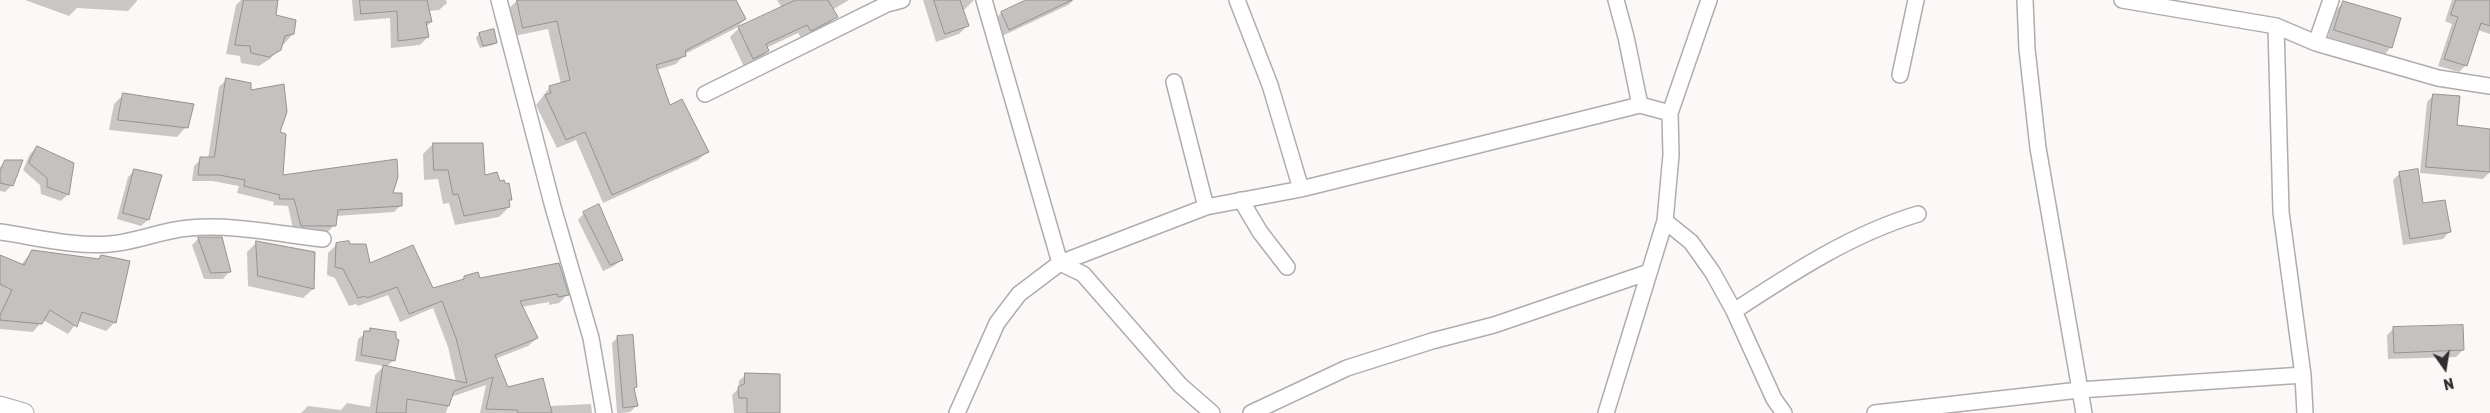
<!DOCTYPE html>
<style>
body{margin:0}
#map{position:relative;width:2490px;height:413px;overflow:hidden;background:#fcf8f7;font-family:Rubik,sans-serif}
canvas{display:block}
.north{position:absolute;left:2420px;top:343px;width:50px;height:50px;-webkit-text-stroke:4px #fcf8f7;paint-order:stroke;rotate:167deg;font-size:14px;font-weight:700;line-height:20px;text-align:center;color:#2f2d2d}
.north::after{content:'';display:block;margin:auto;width:18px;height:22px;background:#2f2d2d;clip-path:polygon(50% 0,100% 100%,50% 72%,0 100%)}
</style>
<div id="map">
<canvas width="2490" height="413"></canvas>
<div class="north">N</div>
</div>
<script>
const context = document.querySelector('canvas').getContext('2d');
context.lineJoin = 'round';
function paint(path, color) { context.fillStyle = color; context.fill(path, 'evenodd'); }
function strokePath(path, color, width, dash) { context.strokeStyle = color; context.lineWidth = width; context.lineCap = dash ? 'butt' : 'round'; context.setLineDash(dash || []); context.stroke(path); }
paint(new Path2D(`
 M 25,0 L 137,0 L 137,1 L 128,11 L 77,8 L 69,16 Z
 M 241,0 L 277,0 L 275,16 L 293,34 L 270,59 L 259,66 L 241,63 L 240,56 L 226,54 L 236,5 Z
 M 352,0 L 446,0 L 447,3 L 439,10 L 428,11 L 431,22 L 426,27 L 428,37 L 420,45 L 391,48 L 390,18 L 354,21 Z
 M 518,0 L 735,0 L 745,19 L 736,28 L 685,54 L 676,64 L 657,70 L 669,106 L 707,152 L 698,160 L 603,203 L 576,140 L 557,148 L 536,105 L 550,87 L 561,84 L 548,29 L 514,36 L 508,9 Z
 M 777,0 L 849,0 L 832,10 L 836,17 L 827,25 L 802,39 L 798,33 L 766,48 L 768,51 L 759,60 L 744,67 L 730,37 L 739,28 L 782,8 Z
 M 923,0 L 974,0 L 963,11 L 967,26 L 959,34 L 936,42 Z
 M 1029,0 L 1074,0 L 1068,5 L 1000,37 L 993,22 L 1001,13 Z
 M 2452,0 L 2488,0 L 2490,6 L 2490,34 L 2478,30 L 2465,66 L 2459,72 L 2438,66 L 2452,24 L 2445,21 Z
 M 2343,3 L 2391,47 L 2385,54 L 2328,37 L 2337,9 Z
 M 479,34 L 496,42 L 493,45 L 480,48 L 476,38 Z
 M 226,80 L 250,92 L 278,132 L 282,176 L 391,194 L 401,205 L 394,212 L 336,216 L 334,225 L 327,233 L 294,233 L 288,206 L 273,205 L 274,202 L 237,193 L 239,186 L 212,181 L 192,181 L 194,166 L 201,159 L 208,159 L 219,87 Z
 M 123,95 L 186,127 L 177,137 L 109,130 L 114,104 Z
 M 2434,95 L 2456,126 L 2490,130 L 2490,172 L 2483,179 L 2420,173 L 2427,102 Z
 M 433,144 L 484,176 L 505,185 L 511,199 L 508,202 L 509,207 L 499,217 L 455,225 L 449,203 L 443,204 L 438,179 L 424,180 L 423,154 Z
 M 37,147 L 68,194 L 61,201 L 41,194 L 40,185 L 23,170 L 30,154 Z
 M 6,161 L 12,185 L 5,192 L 0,191 L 0,167 Z
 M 135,170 L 148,220 L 141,226 L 117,219 L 128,177 Z
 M 2400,173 L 2422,205 L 2449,232 L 2443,239 L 2403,245 L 2393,180 Z
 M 584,213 L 621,260 L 614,266 L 603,271 L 578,220 Z
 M 199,238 L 229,272 L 223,279 L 204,279 L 192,245 Z
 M 257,242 L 313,289 L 303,298 L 248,286 L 247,252 Z
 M 337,244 L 369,265 L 432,289 L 460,281 L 465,277 L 567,295 L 559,303 L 549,305 L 549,302 L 522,307 L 537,338 L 528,346 L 495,359 L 507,389 L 549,406 L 591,404 L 592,413 L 480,413 L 486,385 L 451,397 L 446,413 L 301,413 L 308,406 L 341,410 L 347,403 L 370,407 L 375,375 L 384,366 L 355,361 L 358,339 L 371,329 L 394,360 L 386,367 L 456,382 L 448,347 L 433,308 L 400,322 L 388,295 L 358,306 L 356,304 L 349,306 L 335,278 L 327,275 L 328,253 Z
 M 32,251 L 98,260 L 101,257 L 115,322 L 106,331 L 78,321 L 68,334 L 43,320 L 33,332 L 0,329 L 0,257 L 21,265 Z
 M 2393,329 L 2463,350 L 2456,357 L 2388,359 L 2387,335 Z
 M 618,337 L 636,387 L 633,390 L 636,406 L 630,412 L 621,413 L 617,413 L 612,343 Z
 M 746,374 L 780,413 L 734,413 L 732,395 L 738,389 L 739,381 Z`), '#0003');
const building = new Path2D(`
 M 244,0 L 278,0 L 276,15 L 296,20 L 294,34 L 285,36 L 281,50 L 269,57 L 251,53 L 250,46 L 235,45 Z
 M 360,0 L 427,0 L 432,22 L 426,22 L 429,37 L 398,41 L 397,11 L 361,14 Z
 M 517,0 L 736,0 L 746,19 L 685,51 L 686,56 L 656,65 L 670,105 L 682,99 L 709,152 L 612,195 L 585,132 L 566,140 L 545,95 L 551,93 L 549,86 L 570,80 L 557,21 L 523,28 Z
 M 796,0 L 828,0 L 838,17 L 811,31 L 807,25 L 766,44 L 769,51 L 753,59 L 738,27 Z
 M 934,0 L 960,0 L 969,26 L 945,34 Z
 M 1026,0 L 1072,0 L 1009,30 L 1001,12 Z
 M 2456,0 L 2490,0 L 2490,26 L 2481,23 L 2467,66 L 2444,59 L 2458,17 L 2451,15 Z
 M 2343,1 L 2401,18 L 2392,48 L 2334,30 Z
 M 494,29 L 497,43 L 483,46 L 479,33 Z
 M 226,78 L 251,83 L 251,90 L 284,84 L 287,112 L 280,132 L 286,134 L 283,175 L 397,159 L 398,177 L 393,193 L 402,193 L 402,206 L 338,210 L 336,226 L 301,226 L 294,199 L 279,199 L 280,195 L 244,186 L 245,180 L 219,175 L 198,175 L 200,157 L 214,157 Z
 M 123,93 L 194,104 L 188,128 L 118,120 Z
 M 2433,94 L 2460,96 L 2457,125 L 2490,129 L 2490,172 L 2426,167 Z
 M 433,143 L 483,143 L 485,175 L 497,172 L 500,181 L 504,180 L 506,184 L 509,183 L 512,200 L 509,200 L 510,207 L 464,216 L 458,194 L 453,195 L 448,170 L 434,170 Z
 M 37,146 L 74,163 L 69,195 L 47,187 L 47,178 L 29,163 Z
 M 5,160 L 23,160 L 13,186 L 0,183 L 0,172 Z
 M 134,169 L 162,175 L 149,220 L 123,213 Z
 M 2418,169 L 2423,203 L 2445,200 L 2451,232 L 2410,239 L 2399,172 Z
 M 599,204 L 623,260 L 610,265 L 583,212 Z
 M 198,237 L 222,237 L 231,272 L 211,273 Z
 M 256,241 L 315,252 L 314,289 L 258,276 Z
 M 349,241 L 350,244 L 366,244 L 370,263 L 413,245 L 433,288 L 464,279 L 464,276 L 478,272 L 480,278 L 559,263 L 569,295 L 558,297 L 557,294 L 520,301 L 538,338 L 495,355 L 508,387 L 543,378 L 552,413 L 518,413 L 517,410 L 486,409 L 493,377 L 454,391 L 449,406 L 407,399 L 406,413 L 376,413 L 383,365 L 467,383 L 456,338 L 442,301 L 409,314 L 397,287 L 367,298 L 365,296 L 358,298 L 343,269 L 335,267 L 336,243 Z
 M 32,250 L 99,259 L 101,255 L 130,261 L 116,323 L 82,312 L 77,327 L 50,310 L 42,324 L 0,320 L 0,315 L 12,290 L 0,284 L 0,255 L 24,265 Z
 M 2463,325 L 2464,350 L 2394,353 L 2393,327 Z
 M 370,328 L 396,332 L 396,338 L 399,340 L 395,361 L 361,355 L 364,331 L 370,331 Z
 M 633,335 L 637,387 L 634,388 L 638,406 L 623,408 L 617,336 Z
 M 745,373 L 780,374 L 780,413 L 747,413 L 747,398 L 739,398 L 738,387 L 744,384 Z`);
paint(building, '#c4c2bf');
strokePath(building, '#959290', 1);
const minor = new Path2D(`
 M 499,0 L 553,207 L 591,338 L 604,413
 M 984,0 L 1060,263 L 1083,274 L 1180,385 L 1212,413
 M 1237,0 L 1270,85 L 1301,189
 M 1616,0 L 1626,37 L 1640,105
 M 2025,0 L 2027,49 L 2038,148 L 2084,413
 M 2122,0 L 2276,26 L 2316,43 L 2438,78 L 2490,86
 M 2276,26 L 2281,212 L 2303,375 L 2305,413
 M 2316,43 L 2331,0
 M 1900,75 L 1916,0
 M 1174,82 L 1206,207
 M 705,94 L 887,4 L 902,0
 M 1241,200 L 1260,232 L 1287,267
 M 1665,221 L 1691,242 L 1713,273 L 1734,311 L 1774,399 L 1784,413
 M 0,232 C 36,237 74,247 110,244 C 137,242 162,230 189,228 C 233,224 279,234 323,239
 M 1734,311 C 1792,273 1851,234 1918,214
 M 957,413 L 997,323 L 1019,294 L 1060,263 L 1206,207 L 1301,189 L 1640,105 L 1670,113
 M 1251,413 L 1347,368 L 1432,341 L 1494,325 L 1649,272
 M 1606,413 L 1665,221 L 1671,155 L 1670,113 L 1709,0
 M 1875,413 L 2079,390 L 2303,375`);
const tertiary = new Path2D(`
 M 0,406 L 24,413`);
strokePath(minor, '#b0acac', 18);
strokePath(tertiary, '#b0acac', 21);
strokePath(minor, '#fff', 15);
strokePath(tertiary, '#fff', 19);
</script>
